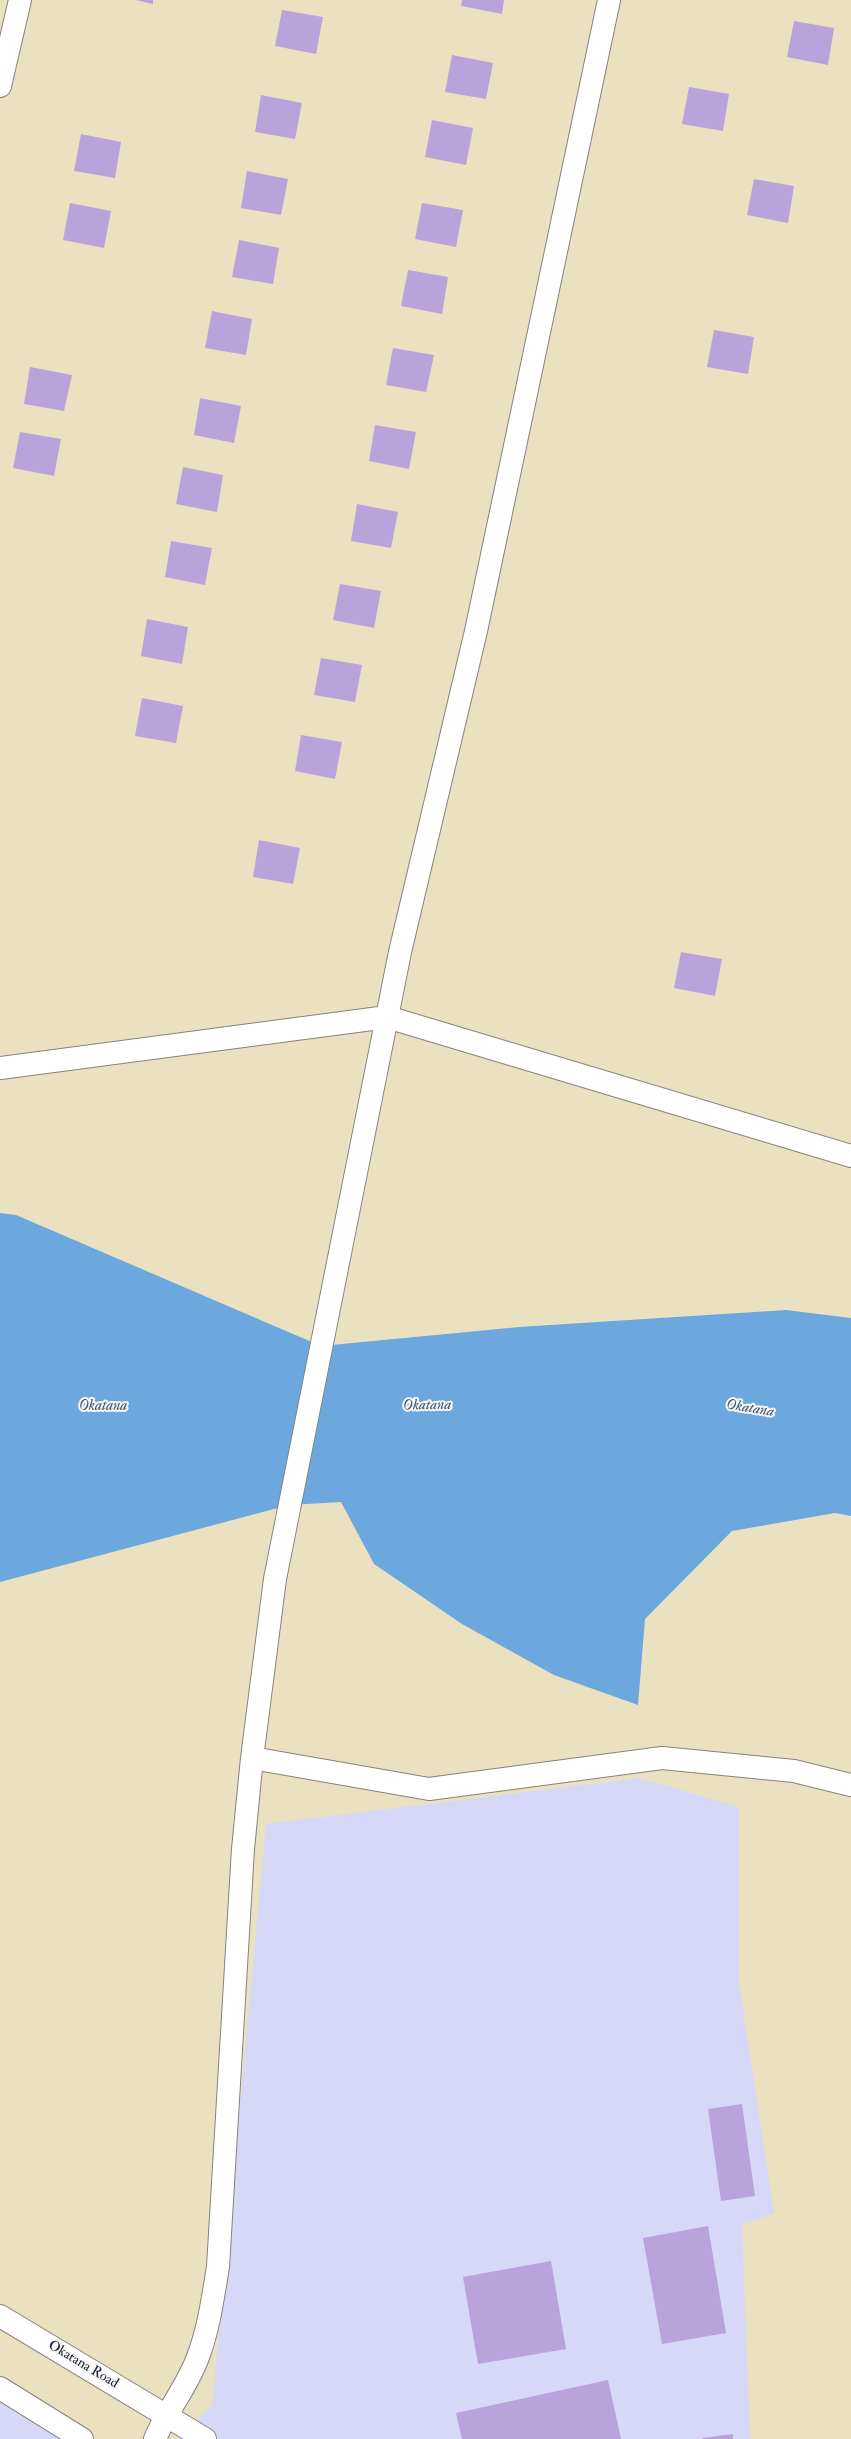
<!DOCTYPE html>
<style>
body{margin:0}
canvas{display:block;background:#eae1c0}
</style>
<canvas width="851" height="2439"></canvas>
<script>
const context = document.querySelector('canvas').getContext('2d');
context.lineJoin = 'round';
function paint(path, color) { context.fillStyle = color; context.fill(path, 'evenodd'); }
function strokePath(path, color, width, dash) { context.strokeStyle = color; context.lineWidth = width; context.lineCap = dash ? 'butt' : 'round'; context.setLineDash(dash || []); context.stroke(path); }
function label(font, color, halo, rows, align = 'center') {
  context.font = font + ' "IM FELL Double Pica",serif'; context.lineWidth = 4; context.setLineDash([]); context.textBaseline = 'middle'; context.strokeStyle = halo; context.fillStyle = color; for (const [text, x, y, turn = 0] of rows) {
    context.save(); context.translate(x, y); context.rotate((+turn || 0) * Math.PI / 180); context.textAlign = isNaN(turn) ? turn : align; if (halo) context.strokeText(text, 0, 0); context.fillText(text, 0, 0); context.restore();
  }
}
paint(new Path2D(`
 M 639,1778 L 739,1807 L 739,1984 L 774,2213 L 742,2225 L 750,2439 L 178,2439 L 212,2405 L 266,1824 Z
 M 0,2391 L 80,2439 L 0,2439 Z`), '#d7d7f8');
paint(new Path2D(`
 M 0,1213 L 16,1215 L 321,1346 L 519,1327 L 786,1310 L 851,1318 L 851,1516 L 835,1513 L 732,1531 L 645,1619 L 638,1705 L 554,1675 L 462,1624 L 374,1564 L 341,1502 L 289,1505 L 0,1582 Z`), '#6ca8de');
paint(new Path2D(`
 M 136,0 L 153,0 L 153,4 Z
 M 462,0 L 504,0 L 502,14 L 461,6 Z
 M 282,10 L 323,17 L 316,54 L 275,46 Z
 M 794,21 L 834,28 L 828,65 L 787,57 Z
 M 452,55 L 493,63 L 486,99 L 445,92 Z
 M 689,87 L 729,94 L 723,131 L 682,124 Z
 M 261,95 L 302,103 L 295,139 L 255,132 Z
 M 432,120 L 473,128 L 466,165 L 425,157 Z
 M 81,134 L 121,142 L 115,178 L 74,171 Z
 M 247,171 L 288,179 L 281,215 L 241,208 Z
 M 754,179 L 794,186 L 788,223 L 747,215 Z
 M 70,203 L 111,211 L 104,248 L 63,240 Z
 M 422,203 L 463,210 L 456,247 L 415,239 Z
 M 239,240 L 279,248 L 273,284 L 232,277 Z
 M 408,270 L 448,277 L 442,314 L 401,306 Z
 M 212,311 L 252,319 L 246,355 L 205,348 Z
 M 714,330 L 754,337 L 748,374 L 707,367 Z
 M 393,348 L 434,355 L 426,392 L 386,385 Z
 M 30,367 L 72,375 L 64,411 L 24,404 Z
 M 200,398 L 241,406 L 234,443 L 194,435 Z
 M 375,425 L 416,432 L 409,469 L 369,461 Z
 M 20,432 L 61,439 L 54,476 L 13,468 Z
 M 183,467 L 223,475 L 217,512 L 176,504 Z
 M 357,504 L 398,512 L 391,548 L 351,541 Z
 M 171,541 L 212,548 L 205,585 L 165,577 Z
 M 340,584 L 381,591 L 374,628 L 333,620 Z
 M 147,619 L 188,627 L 182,664 L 141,656 Z
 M 321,658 L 362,665 L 355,702 L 314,695 Z
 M 142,698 L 183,706 L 176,743 L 135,736 Z
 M 301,735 L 342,742 L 335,779 L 295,771 Z
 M 259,840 L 300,848 L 293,884 L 253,877 Z
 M 681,952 L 722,959 L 715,996 L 674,988 Z
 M 742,2104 L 755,2196 L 721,2201 L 708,2109 Z
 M 708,2226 L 726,2333 L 662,2344 L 643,2238 Z
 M 551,2261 L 566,2349 L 478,2364 L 463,2277 Z
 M 608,2380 L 621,2439 L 462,2439 L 456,2413 Z
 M 733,2434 L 733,2439 L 702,2439 L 702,2438 Z`), '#b8a4db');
const minor = new Path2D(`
 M 0,86 L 20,0
 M 0,1068 L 387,1017 L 851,1156
 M 252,1758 L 429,1789 L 662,1758 L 794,1771 L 851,1785
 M 155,2439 C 167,2410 187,2387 198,2357 C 209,2328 213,2297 218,2267 L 243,1849 L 252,1758 L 275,1579 L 400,952 L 476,631 L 609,0`);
const major = new Path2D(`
 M 0,2316 L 205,2439
 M 0,2388 L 82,2439`);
strokePath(minor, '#86827e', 24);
strokePath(major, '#86827e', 24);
strokePath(minor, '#fff', 22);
strokePath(major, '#fff', 22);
label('14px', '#22223b', '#f6f6f2', [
 ["Okatana Road",83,2365,31]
]);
label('italic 15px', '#40587c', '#f6f6f2', [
 ["Okatana",427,1406,-1],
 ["Okatana",103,1407],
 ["Okatana",750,1409,9]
]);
</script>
